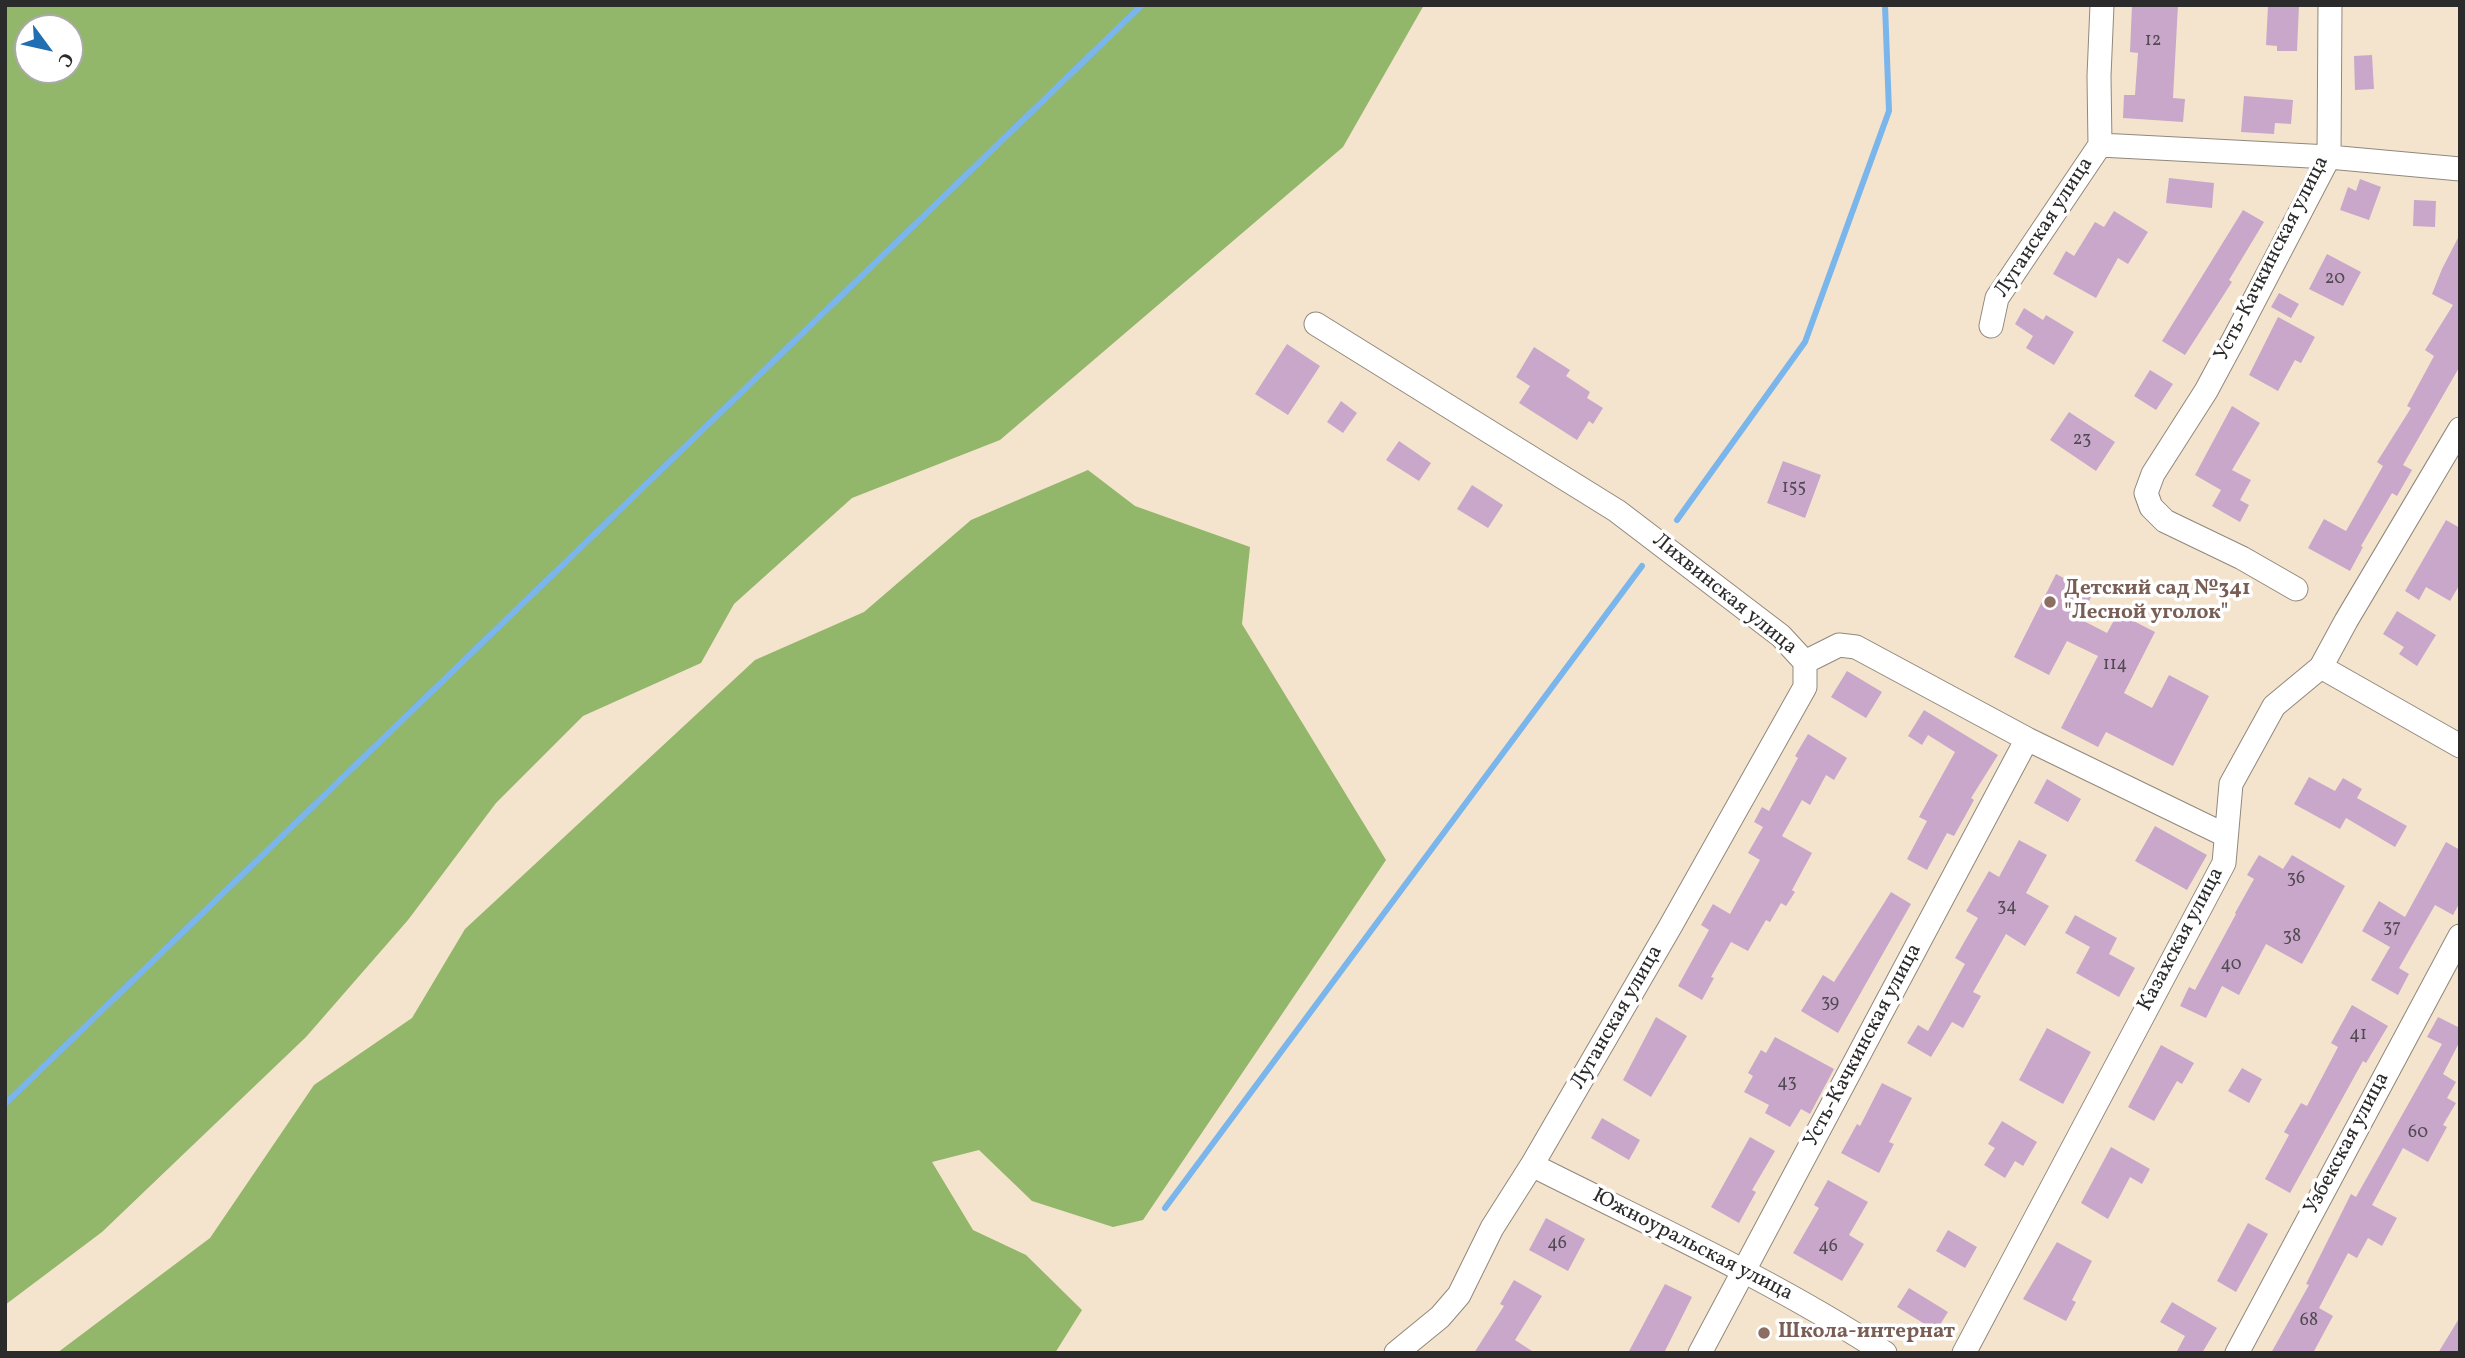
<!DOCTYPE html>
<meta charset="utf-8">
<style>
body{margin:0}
#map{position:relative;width:2465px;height:1358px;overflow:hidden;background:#f5e4cd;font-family:Vollkorn,serif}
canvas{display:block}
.frame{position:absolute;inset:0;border:7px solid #2b2b2b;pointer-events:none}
.north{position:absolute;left:14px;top:14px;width:70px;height:70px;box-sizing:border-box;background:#fff;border:2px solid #aaa;border-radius:50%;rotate:123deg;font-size:19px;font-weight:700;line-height:28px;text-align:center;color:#2b2b2b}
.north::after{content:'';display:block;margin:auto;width:24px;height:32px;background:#1f6fb2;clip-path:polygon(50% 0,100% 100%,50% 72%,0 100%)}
</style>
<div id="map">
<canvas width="2465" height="1358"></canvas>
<div class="frame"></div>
<div class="north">С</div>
</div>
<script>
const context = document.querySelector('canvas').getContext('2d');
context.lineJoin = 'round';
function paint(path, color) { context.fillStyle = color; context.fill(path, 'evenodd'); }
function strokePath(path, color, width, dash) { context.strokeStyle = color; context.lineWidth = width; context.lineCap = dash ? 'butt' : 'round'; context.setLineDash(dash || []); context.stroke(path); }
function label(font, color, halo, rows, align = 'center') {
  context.font = font + ' Vollkorn,serif'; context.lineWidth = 7; context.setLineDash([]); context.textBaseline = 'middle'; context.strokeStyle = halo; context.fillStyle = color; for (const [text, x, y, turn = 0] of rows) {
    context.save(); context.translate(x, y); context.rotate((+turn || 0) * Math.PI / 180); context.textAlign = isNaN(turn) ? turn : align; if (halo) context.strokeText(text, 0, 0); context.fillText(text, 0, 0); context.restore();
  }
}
paint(new Path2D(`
 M 5,5 L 1424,5 L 1343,147 L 1000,440 L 852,498 L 734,604 L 701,663 L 583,716 L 496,803 L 408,920 L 306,1037 L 102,1232 L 5,1305 ZM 28,28 L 70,28 L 70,70 L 28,70 Z
 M 1088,470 L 1135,506 L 1250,547 L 1242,624 L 1386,860 L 1143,1220 L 1113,1227 L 1032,1201 L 979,1150 L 932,1162 L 973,1230 L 1026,1255 L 1082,1310 L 1055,1353 L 57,1353 L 210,1238 L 314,1085 L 412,1018 L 465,929 L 755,660 L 864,612 L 971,520 Z`), '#92b66a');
strokePath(new Path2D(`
 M 1677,520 L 1805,342 L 1889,111 L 1885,5
 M 5,1104 L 1142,5
 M 1165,1208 L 1642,566`), '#7ab5eb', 6);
paint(new Path2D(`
 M 2132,5 L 2178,5 L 2173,98 L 2185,99 L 2183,122 L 2123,118 L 2124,95 L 2135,95 L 2138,53 L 2130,52 Z
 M 2268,5 L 2299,5 L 2297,51 L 2277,51 L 2277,46 L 2266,45 Z
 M 2372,55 L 2374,89 L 2355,90 L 2354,56 Z
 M 2244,96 L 2293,100 L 2291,124 L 2275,123 L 2274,134 L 2241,132 Z
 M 2169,178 L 2214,183 L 2212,208 L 2166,203 Z
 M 2360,179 L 2381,187 L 2369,220 L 2340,210 L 2348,187 L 2356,191 Z
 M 2414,200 L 2436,201 L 2435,227 L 2413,226 Z
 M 2243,210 L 2264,222 L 2229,280 L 2232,282 L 2185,355 L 2162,341 Z
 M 2114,211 L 2148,232 L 2128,264 L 2118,258 L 2096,298 L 2053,274 L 2066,251 L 2074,256 L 2095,222 L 2104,227 Z
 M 2460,234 L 2460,366 L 2403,465 L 2412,470 L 2397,496 L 2392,493 L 2361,546 L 2363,547 L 2350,571 L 2308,548 L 2324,519 L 2346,531 L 2383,466 L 2377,462 L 2411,408 L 2407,406 L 2434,356 L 2425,350 L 2453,305 L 2432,294 L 2442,269 Z
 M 2327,254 L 2361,272 L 2343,306 L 2309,289 Z
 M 2279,293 L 2299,304 L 2291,318 L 2271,307 Z
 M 2024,308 L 2043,320 L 2046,315 L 2074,332 L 2054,365 L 2026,348 L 2033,336 L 2015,324 Z
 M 2278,317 L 2315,337 L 2301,363 L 2295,360 L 2278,391 L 2249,375 Z
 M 1287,344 L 1320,366 L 1288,415 L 1255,394 Z
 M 1534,347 L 1570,370 L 1566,376 L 1590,392 L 1587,398 L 1603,408 L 1593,424 L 1589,421 L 1577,440 L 1519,403 L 1530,386 L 1516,377 Z
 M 2150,370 L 2173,384 L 2156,410 L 2134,396 Z
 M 1341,401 L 1357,413 L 1343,433 L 1327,422 Z
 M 2232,406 L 2260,423 L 2232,470 L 2251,480 L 2240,500 L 2249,505 L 2240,522 L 2212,506 L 2221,490 L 2195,475 Z
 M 2069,412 L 2115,442 L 2096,471 L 2050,440 Z
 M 1399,441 L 1431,463 L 1419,481 L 1386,460 Z
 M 1783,461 L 1821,475 L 1805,518 L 1767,503 Z
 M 1472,485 L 1503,505 L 1488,528 L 1457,509 Z
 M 2446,520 L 2460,528 L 2460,584 L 2450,601 L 2426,587 L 2419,600 L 2405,591 Z
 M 2056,574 L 2093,593 L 2080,619 L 2107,633 L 2118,613 L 2155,632 L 2124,693 L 2152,708 L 2169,675 L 2209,696 L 2173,766 L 2106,732 L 2098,747 L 2061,728 L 2098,656 L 2067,641 L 2049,675 L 2014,657 Z
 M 2397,611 L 2436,635 L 2417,666 L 2399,654 L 2404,647 L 2383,634 Z
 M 1847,671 L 1882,692 L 1866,718 L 1831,697 Z
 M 1924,710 L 1998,755 L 1971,798 L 1974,800 L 1954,836 L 1947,833 L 1927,870 L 1907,859 L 1927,821 L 1919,817 L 1955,752 L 1928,735 L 1922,745 L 1908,736 Z
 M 1808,734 L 1847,758 L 1834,780 L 1826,775 L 1810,805 L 1802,800 L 1782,836 L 1812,853 L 1792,890 L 1795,892 L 1786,906 L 1781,903 L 1770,922 L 1766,920 L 1748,951 L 1731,942 L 1711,977 L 1714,978 L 1702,1000 L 1678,986 L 1709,930 L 1701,925 L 1713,904 L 1730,914 L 1760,860 L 1748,853 L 1763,827 L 1754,822 L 1762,807 L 1769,811 L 1798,758 L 1795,756 Z
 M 2309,777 L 2335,791 L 2343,778 L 2362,789 L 2357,798 L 2407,826 L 2395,847 L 2346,818 L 2340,829 L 2294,804 Z
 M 2047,779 L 2081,799 L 2068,822 L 2034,803 Z
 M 2155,826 L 2207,855 L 2187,890 L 2135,861 Z
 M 2019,840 L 2047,855 L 2026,893 L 2049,906 L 2025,946 L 2006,934 L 1973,992 L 1981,996 L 1963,1028 L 1952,1022 L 1931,1057 L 1907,1043 L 1918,1025 L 1928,1031 L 1965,964 L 1955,958 L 1978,918 L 1966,911 L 1989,871 L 1999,877 Z
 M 2446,842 L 2460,850 L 2460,902 L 2453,915 L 2435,905 L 2399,968 L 2409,974 L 2398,995 L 2371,980 L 2390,947 L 2362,931 L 2379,901 L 2405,917 Z
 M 2259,855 L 2283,869 L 2292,855 L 2345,886 L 2302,964 L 2266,944 L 2239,995 L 2222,986 L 2206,1018 L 2180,1006 L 2189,987 L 2195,990 L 2236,914 L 2235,913 L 2254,879 L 2247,875 Z
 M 1891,892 L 1911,904 L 1838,1033 L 1801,1011 L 1823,975 L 1834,982 Z
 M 2075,915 L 2117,938 L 2109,954 L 2135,968 L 2119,997 L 2076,973 L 2090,947 L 2065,933 Z
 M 2352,1005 L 2388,1026 L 2366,1063 L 2363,1061 L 2290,1193 L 2265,1179 L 2289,1135 L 2284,1132 L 2301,1103 L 2307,1106 L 2338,1047 L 2331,1043 Z
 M 1656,1017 L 1687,1036 L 1651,1097 L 1623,1080 Z
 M 2438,1017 L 2460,1028 L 2460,1041 L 2443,1074 L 2456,1082 L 2447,1098 L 2456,1103 L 2443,1125 L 2447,1127 L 2428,1162 L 2403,1148 L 2372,1205 L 2397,1218 L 2382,1246 L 2368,1238 L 2357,1258 L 2348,1253 L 2319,1308 L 2333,1316 L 2313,1353 L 2271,1353 L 2309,1285 L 2306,1284 L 2351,1194 L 2356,1197 L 2442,1044 L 2427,1037 Z
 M 2047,1028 L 2091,1052 L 2063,1104 L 2019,1080 Z
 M 1775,1037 L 1834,1069 L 1810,1114 L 1801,1109 L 1790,1127 L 1765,1113 L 1769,1105 L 1744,1092 L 1753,1076 L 1748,1073 L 1761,1050 L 1766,1053 Z
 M 2161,1045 L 2194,1063 L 2182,1084 L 2177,1081 L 2154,1121 L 2128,1107 Z
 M 2242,1068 L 2262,1079 L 2249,1103 L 2228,1091 Z
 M 1882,1083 L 1912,1098 L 1889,1142 L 1894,1144 L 1879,1173 L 1841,1153 L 1857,1124 L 1860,1126 Z
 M 1602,1118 L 1640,1140 L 1629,1160 L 1591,1138 Z
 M 2002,1121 L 2037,1142 L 2023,1166 L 2015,1161 L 2005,1178 L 1984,1165 L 1995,1148 L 1988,1144 Z
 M 1750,1137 L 1775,1151 L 1752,1190 L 1756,1192 L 1739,1223 L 1711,1207 Z
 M 2111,1147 L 2150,1169 L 2142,1184 L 2130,1177 L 2108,1219 L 2081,1203 Z
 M 1828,1180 L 1868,1202 L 1849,1235 L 1864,1244 L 1842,1281 L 1793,1253 L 1819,1208 L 1814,1205 Z
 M 1546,1218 L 1585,1239 L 1568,1271 L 1529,1250 Z
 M 2248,1223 L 2268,1234 L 2236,1292 L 2217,1281 Z
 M 1948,1230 L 1977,1247 L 1965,1268 L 1936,1251 Z
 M 2057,1242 L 2092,1261 L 2072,1300 L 2076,1302 L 2066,1321 L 2023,1299 Z
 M 1514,1280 L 1542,1296 L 1515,1340 L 1535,1353 L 1474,1353 L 1504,1306 L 1500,1304 Z
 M 1665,1284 L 1692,1297 L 1664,1353 L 1628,1353 Z
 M 1909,1288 L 1948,1312 L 1936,1331 L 1897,1307 Z
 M 2172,1302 L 2217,1328 L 2202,1353 L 2176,1353 L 2185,1336 L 2160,1322 Z
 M 2460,1317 L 2460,1353 L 2438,1353 Z`), '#c8a7cb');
const minor = new Path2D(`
 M 2100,145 L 2329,157 L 2460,169
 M 1316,324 L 1617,511 L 1781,636 L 1805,662 L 1839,645 L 1856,647 L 2027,739 L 2225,835
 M 1991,326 L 1997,298 L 2100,145 L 2099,76 L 2102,5
 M 2296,589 L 2242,558 L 2165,521 L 2151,507 L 2146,493 L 2153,474 L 2206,391 L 2235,337 L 2329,157 L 2330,5
 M 2321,667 L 2460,746
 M 1532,1165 C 1651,1225 1773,1280 1885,1353
 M 1396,1353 L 1440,1317 L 1459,1295 L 1492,1228 L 1532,1165 L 1670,927 L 1805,687 L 1805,662
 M 1700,1353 L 2027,739
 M 1964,1353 L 2224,863 L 2231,784 L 2274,706 L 2321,667 L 2346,621 L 2460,429
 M 2237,1353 L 2460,936`);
strokePath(minor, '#90887c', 25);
strokePath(minor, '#fff', 23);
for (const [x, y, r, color] of [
 [2050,602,7,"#8d6e63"],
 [1764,1333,7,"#8d6e63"]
]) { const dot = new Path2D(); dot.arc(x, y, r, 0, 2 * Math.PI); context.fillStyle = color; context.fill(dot); strokePath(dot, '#fff', 2.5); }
label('18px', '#524a53', null, [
 ["12",2153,42],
 ["20",2335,280],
 ["23",2082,441],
 ["155",1794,489],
 ["114",2115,666],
 ["36",2296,880],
 ["34",2007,908],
 ["37",2392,929],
 ["38",2292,938],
 ["40",2231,966],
 ["39",1830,1004],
 ["41",2358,1036],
 ["43",1787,1084],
 ["60",2418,1134],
 ["46",1557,1245],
 ["46",1828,1248],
 ["68",2309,1322]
]);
label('21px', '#2b2b2b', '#fff', [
 ["Луганская улица",2045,228,-57],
 ["Усть-Качкинская улица",2273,259,-63],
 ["Лихвинская улица",1724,595,39],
 ["Казахская улица",2182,940,-62],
 ["Луганская улица",1618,1018,-60],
 ["Усть-Качкинская улица",1864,1046,-62],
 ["Узбекская улица",2348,1144,-62],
 ["Южноуральская улица",1692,1246,27]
]);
label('bold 21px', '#785e54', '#fff', [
 ["Детский сад №341",2064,590],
 ["\"Лесной уголок\"",2064,614],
 ["Школа-интернат",1778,1333]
], 'left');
</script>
